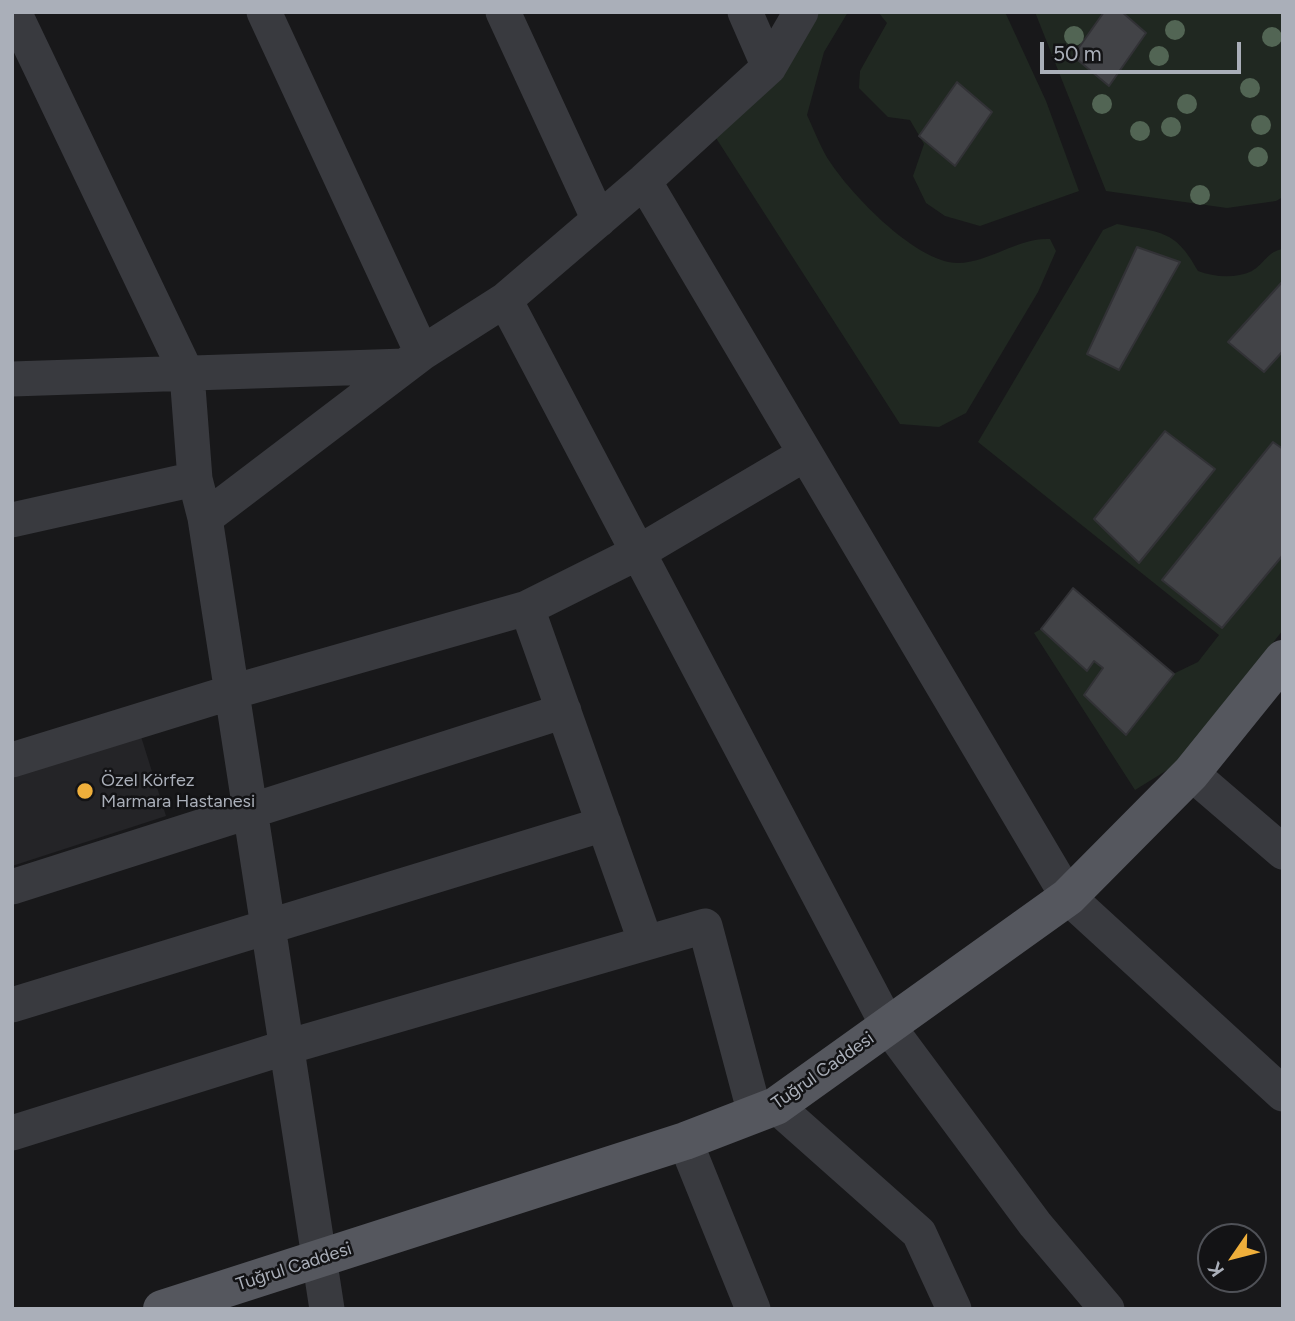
<!DOCTYPE html>
<meta charset="utf-8">
<style>
body{margin:0}
#map{position:relative;width:1295px;height:1321px;overflow:hidden;background:#18181a;font-family:Figtree,sans-serif}
canvas{display:block}
.frame{position:absolute;inset:0;border:14px solid #aaafb9;pointer-events:none}
.north{position:absolute;left:1197px;top:1223px;width:70px;height:70px;box-sizing:border-box;background:#131315;border:2px solid #4f5157;border-radius:50%;rotate:235deg;font-size:19px;font-weight:700;line-height:28px;text-align:center;color:#aaafb9}
.north::after{content:'';display:block;margin:auto;width:24px;height:32px;background:#efaf3b;clip-path:polygon(50% 0,100% 100%,50% 72%,0 100%)}
.scale{position:absolute;left:1040px;top:42px;width:201px;height:32px;box-sizing:border-box;border:4px solid #aaafb9;border-top:0;padding-left:9px;font-size:21px;line-height:24px;white-space:nowrap;color:#aaafb9;-webkit-text-stroke:5px #131315;paint-order:stroke}
</style>
<div id="map">
<canvas width="1295" height="1321"></canvas>
<div class="frame"></div>
<div class="north">K</div>
<div class="scale">50 m</div>
</div>
<script>
const context = document.querySelector('canvas').getContext('2d');
context.lineJoin = 'round';
function paint(path, color) { context.fillStyle = color; context.fill(path, 'evenodd'); }
function strokePath(path, color, width, dash) { context.strokeStyle = color; context.lineWidth = width; context.lineCap = dash ? 'butt' : 'round'; context.setLineDash(dash || []); context.stroke(path); }
function label(font, color, halo, rows, align = 'center') {
  context.font = font + ' Figtree,sans-serif'; context.lineWidth = 5; context.setLineDash([]); context.textBaseline = 'middle'; context.strokeStyle = halo; context.fillStyle = color; for (const [text, x, y, turn = 0] of rows) {
    context.save(); context.translate(x, y); context.rotate((+turn || 0) * Math.PI / 180); context.textAlign = isNaN(turn) ? turn : align; if (halo) context.strokeText(text, 0, 0); context.fillText(text, 0, 0); context.restore();
  }
}
paint(new Path2D(`
 M 138,727 L 166,816 L 12,866 L 12,767 Z`), '#242427');
paint(new Path2D(`
 M 801,12 L 848,12 L 824,52 L 807,115 C 813,128 818,141 825,154 C 845,189 915,263 958,263 C 991,262 1018,237 1050,239 L 1056,251 L 1038,292 L 966,413 L 939,427 L 900,424 L 707,124 Z
 M 878,12 L 1005,12 L 1046,101 L 1079,191 L 980,226 L 945,216 L 926,203 L 913,176 L 924,144 L 910,120 L 888,117 L 859,88 L 860,71 L 887,23 Z
 M 1035,12 L 1283,12 L 1283,197 L 1276,201 L 1227,208 L 1106,191 Z
 M 1117,224 C 1161,233 1175,229 1198,271 C 1214,277 1235,279 1252,271 C 1264,264 1268,251 1283,249 L 1283,630 L 1177,764 L 1135,790 L 1034,633 L 1041,629 L 1087,671 L 1094,661 L 1103,668 L 1085,695 L 1175,673 L 1198,662 L 1219,635 L 978,442 L 1103,230 Z`), '#202821');
const building = new Path2D(`
 M 1104,12 L 1122,12 L 1146,33 L 1109,86 L 1073,56 Z
 M 957,82 L 992,112 L 955,166 L 919,136 Z
 M 1137,247 L 1180,262 L 1119,370 L 1087,354 Z
 M 1283,281 L 1283,351 L 1264,372 L 1228,342 Z
 M 1165,431 L 1215,469 L 1139,563 L 1094,519 Z
 M 1273,442 L 1283,449 L 1283,555 L 1222,628 L 1162,580 Z
 M 1073,588 L 1174,674 L 1126,735 L 1084,695 L 1103,668 L 1094,661 L 1087,671 L 1041,629 Z`);
paint(building, '#424347');
strokePath(building, '#323236', 2);
strokePath(new Path2D(`
 M 14,12 L 187,374 L 195,479 L 205,518
 M 264,12 L 422,353
 M 503,12 L 599,220
 M 745,12 L 769,67
 M 644,181 L 1068,897 L 1283,1094
 M 505,300 L 888,1026 L 1035,1224 L 1107,1309
 M 12,379 L 405,366
 M 12,520 L 195,479
 M 12,760 L 232,692 L 527,608 L 639,552 L 805,454
 M 1191,773 L 1283,852
 M 12,887 L 564,711
 M 646,943 L 705,926 L 755,1114
 M 12,1005 L 604,824
 M 776,1106 L 919,1233 L 954,1309
 M 12,1133 L 287,1047 L 646,943 L 527,608
 M 685,1141 L 753,1309
 M 327,1309 L 205,518 L 422,353 L 505,300 L 644,181 L 769,67 L 801,12`), '#393a3f', 35);
strokePath(new Path2D(`
 M 162,1309 L 685,1141 L 776,1106 L 1068,897 L 1191,773 L 1283,659`), '#55575e', 38);
context.fillStyle = '#526554';
for (const [x, y] of [
 [1175,30],
 [1074,36],
 [1272,37],
 [1159,56],
 [1250,88],
 [1102,104],
 [1187,104],
 [1261,125],
 [1171,127],
 [1140,131],
 [1258,157],
 [1200,195]
]) { context.beginPath(); context.arc(x, y, 10, 0, 2 * Math.PI); context.fill(); }
for (const [x, y, r, color] of [
 [85,791,9,"#efaf3b"]
]) { const dot = new Path2D(); dot.arc(x, y, r, 0, 2 * Math.PI); context.fillStyle = color; context.fill(dot); strokePath(dot, '#131315', 2.5); }
label('18px', '#aaafb9', '#131315', [
 ["Özel Körfez",101,781],
 ["Marmara Hastanesi",101,802]
], 'left');
label('18px', '#aaafb9', '#131315', [
 ["Tuğrul Caddesi",823,1071,-35],
 ["Tuğrul Caddesi",294,1267,-18]
]);
</script>
